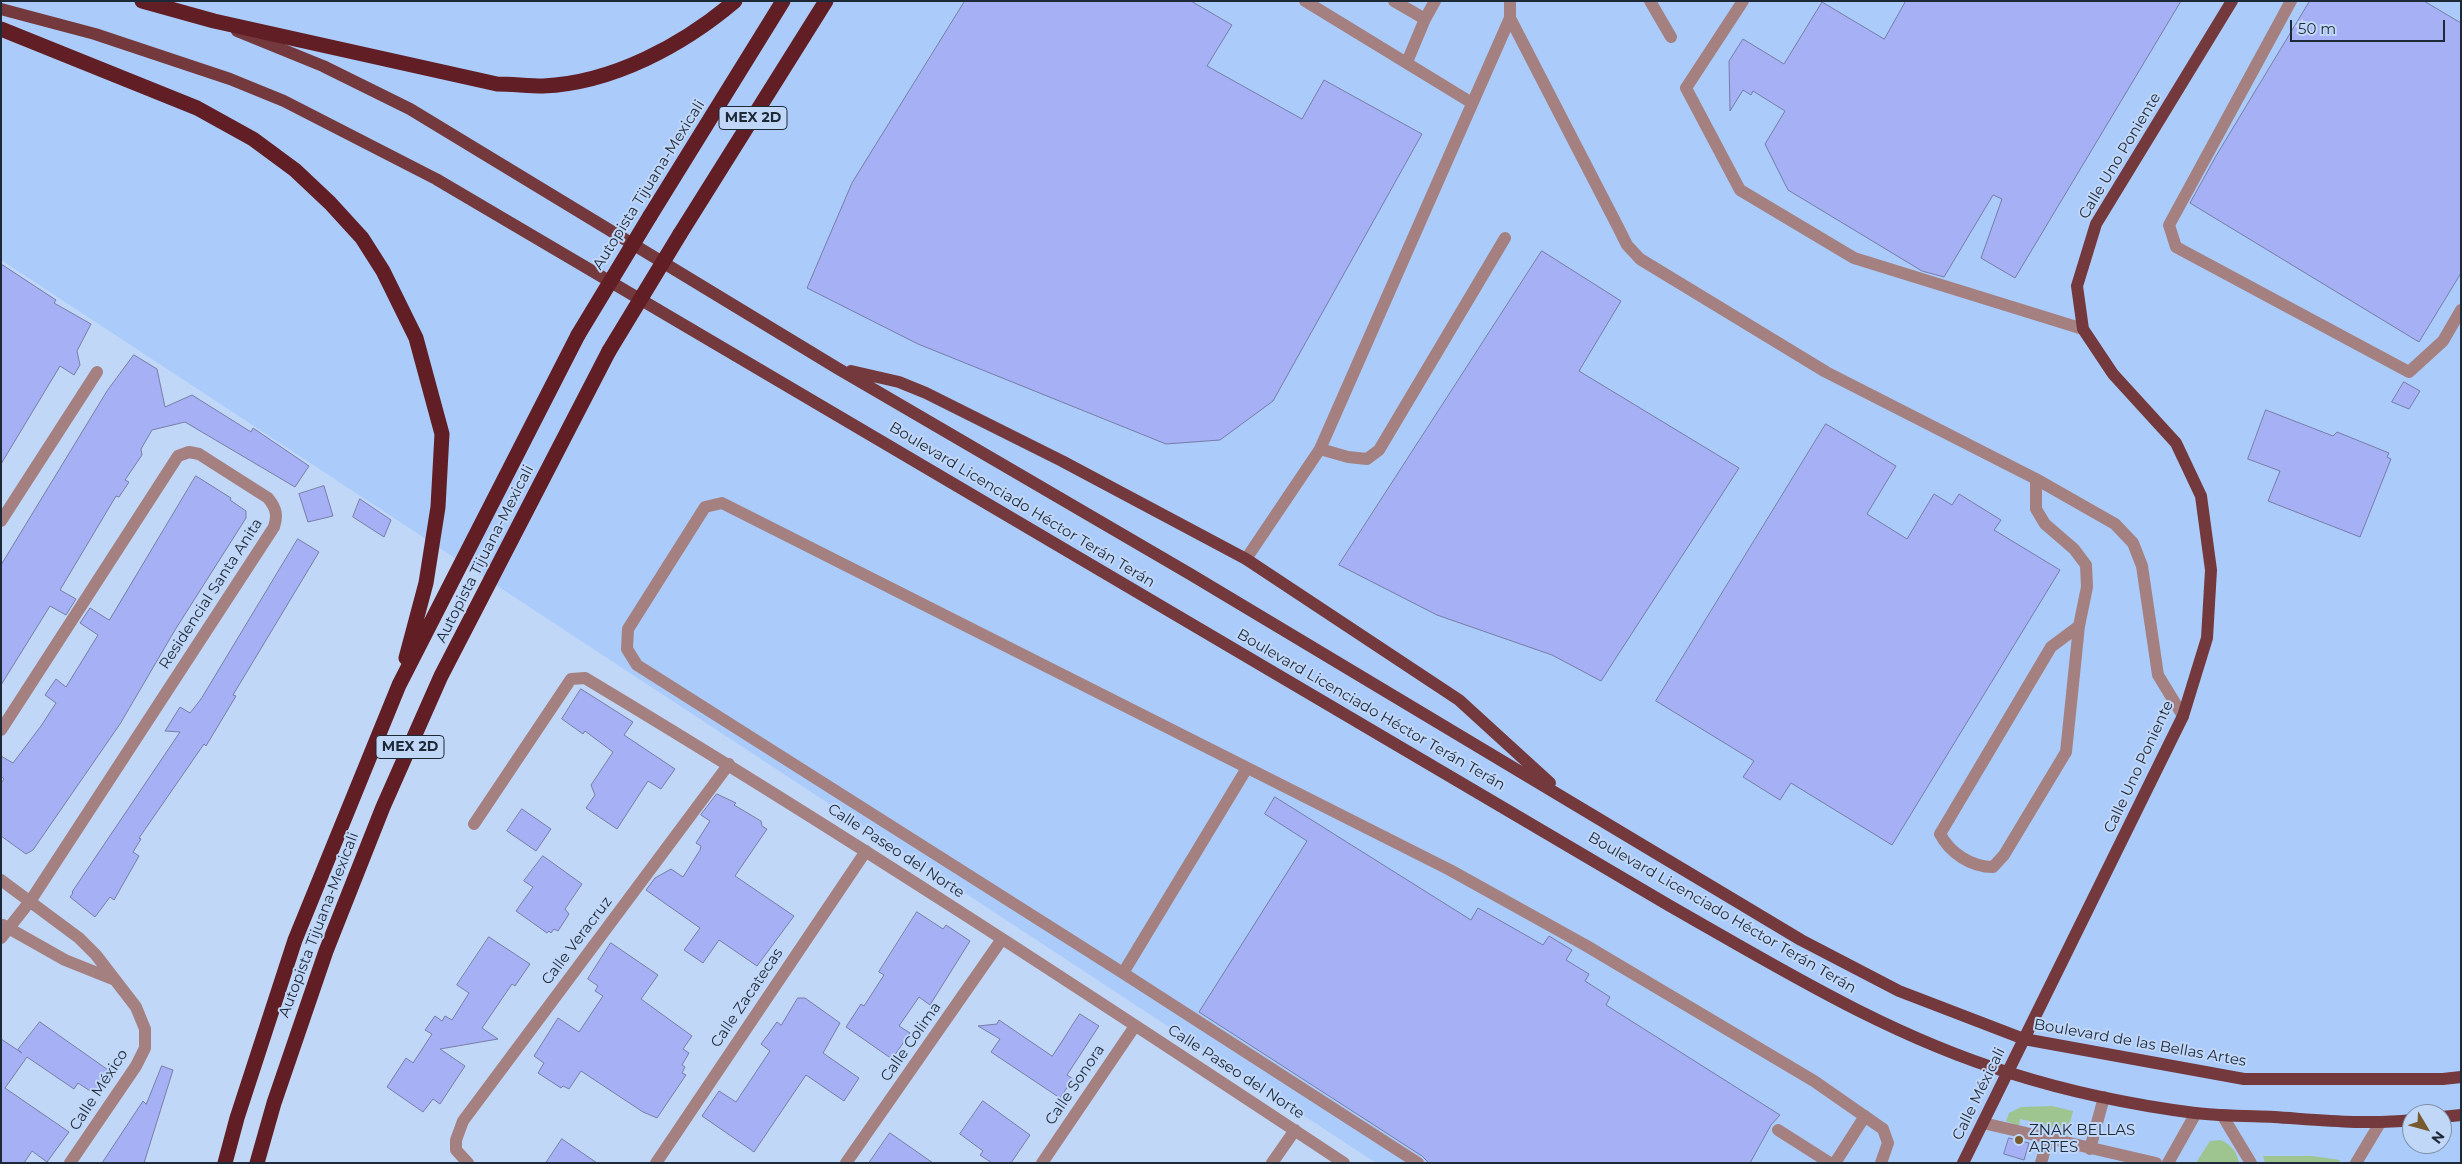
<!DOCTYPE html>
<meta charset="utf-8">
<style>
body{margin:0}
#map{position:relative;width:2462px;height:1164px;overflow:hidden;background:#c1d7f8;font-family:Montserrat,sans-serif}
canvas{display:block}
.frame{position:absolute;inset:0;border:2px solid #1e2938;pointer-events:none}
.north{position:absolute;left:2402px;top:1104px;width:50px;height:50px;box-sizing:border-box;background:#c1d7f8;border:1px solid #8091ab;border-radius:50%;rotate:127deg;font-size:14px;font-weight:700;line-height:20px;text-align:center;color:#1e2938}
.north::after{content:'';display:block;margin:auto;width:18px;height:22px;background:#775b2e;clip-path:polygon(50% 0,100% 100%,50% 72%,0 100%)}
.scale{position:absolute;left:2290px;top:20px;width:155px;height:22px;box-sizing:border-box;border:2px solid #1e2938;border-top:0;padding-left:6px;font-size:15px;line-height:18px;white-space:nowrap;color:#1e2938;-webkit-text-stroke:4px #c1d7f8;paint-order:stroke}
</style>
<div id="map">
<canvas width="2462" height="1164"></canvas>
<div class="frame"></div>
<div class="north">N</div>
<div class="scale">50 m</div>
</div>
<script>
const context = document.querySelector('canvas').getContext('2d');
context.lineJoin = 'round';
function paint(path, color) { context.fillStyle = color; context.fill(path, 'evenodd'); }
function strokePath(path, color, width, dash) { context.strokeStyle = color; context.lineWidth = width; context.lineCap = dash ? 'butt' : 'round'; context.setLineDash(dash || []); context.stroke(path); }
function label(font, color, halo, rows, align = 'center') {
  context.font = font + ' Montserrat,sans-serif'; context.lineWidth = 4; context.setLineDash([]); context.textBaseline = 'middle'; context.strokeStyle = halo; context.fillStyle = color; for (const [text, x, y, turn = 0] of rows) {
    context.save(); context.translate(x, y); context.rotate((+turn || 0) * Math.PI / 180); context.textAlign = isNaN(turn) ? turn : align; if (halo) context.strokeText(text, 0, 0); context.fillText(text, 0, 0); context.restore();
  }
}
paint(new Path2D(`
 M 1,1 L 2461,1 L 2461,1163 L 1376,1163 L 1,260 ZM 2412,1114 L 2442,1114 L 2442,1144 L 2412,1144 Z`), '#abccfb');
paint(new Path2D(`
 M 2052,1106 L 2073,1111 L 2066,1139 L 2036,1130 L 2035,1122 L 2020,1119 L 2019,1126 L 2006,1121 L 2009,1113 L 2021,1107 Z
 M 2221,1140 C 2231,1145 2237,1152 2239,1163 L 2196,1163 L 2210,1141 Z
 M 2263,1156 L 2312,1156 L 2340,1160 L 2339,1163 L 2265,1163 Z`), '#9ec490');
const building = new Path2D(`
 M 965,1 L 1191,1 L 1232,25 L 1207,66 L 1302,119 L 1324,80 L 1422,134 L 1273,401 L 1220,440 L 1166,444 L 918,344 L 807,288 L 852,183 Z
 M 1906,1 L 2181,1 L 2015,278 L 1981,258 L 2002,199 L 1993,195 L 1944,277 L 1922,271 L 1788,190 L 1765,144 L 1785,111 L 1753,91 L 1751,95 L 1743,90 L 1730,111 L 1729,61 L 1743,39 L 1784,64 L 1822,2 L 1884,39 Z
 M 2310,1 L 2424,1 L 2461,23 L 2461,273 L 2419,342 L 2190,203 L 2216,156 Z
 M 1542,251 L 1621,301 L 1579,371 L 1739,468 L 1601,681 L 1552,655 L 1437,615 L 1339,565 Z
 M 1,264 L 56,300 L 54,303 L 91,324 L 77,351 L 80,365 L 74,375 L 60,366 L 1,464 Z
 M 134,355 L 157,369 L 165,407 L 192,395 L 251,432 L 253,428 L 309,466 L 295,487 L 185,422 L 152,430 L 141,449 L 142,455 L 125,480 L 129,482 L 119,497 L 116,496 L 60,590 L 76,599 L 66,615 L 50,606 L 1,685 L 1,565 L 107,391 Z
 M 2404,382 L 2420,391 L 2409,409 L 2392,402 Z
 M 2266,410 L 2333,436 L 2337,432 L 2389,453 L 2387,457 L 2391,459 L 2360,537 L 2268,501 L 2280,471 L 2248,459 Z
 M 1826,424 L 1896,466 L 1867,514 L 1907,539 L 1934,494 L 1952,505 L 1959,494 L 2001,520 L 1994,530 L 2060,570 L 1892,845 L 1791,783 L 1780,800 L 1743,777 L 1754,761 L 1656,701 Z
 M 196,476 L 231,498 L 230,500 L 246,511 L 246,518 L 175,630 L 120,724 L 33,850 L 26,854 L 1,836 L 1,783 L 4,779 L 1,776 L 1,756 L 13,763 L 41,726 L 56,703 L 45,695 L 56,679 L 66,687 L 98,635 L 80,623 L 90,608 L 109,620 Z
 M 324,486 L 333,516 L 308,522 L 299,494 Z
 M 360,499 L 391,520 L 384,537 L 353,517 Z
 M 298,539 L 319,552 L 233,695 L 236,696 L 206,746 L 204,744 L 139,838 L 141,839 L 133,852 L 139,856 L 114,900 L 110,897 L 95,917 L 70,897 L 73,893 L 72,892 L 180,732 L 165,731 L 180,707 L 190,713 L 201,699 Z
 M 581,689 L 633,722 L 624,735 L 675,769 L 661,789 L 648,781 L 617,829 L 586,808 L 595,795 L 591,785 L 613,752 L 585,731 L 583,734 L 562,719 Z
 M 717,794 L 736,803 L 734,805 L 761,821 L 762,826 L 767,829 L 735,876 L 794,916 L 757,966 L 719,940 L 703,963 L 684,950 L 700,928 L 646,890 L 655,878 L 671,869 L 683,877 L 700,850 L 701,846 L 696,843 L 710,821 L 701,815 Z
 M 1275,797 L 1471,920 L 1478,908 L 1543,945 L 1549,936 L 1572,950 L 1566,960 L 1589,974 L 1585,981 L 1610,997 L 1606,1005 L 1780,1115 L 1771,1125 L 1750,1163 L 1429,1163 L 1422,1156 L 1199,1012 L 1307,841 L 1265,814 Z
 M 522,809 L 551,829 L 536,851 L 507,831 Z
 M 543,856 L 582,884 L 565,909 L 569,914 L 558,931 L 554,929 L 551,933 L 549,931 L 547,933 L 516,911 L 533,887 L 524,881 Z
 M 917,912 L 943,929 L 946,925 L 970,941 L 930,1005 L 919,997 L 899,1026 L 910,1033 L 892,1059 L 846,1027 L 861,1004 L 864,1006 L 884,975 L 879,972 Z
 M 489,937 L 530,964 L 515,986 L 512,984 L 482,1028 L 498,1039 L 440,1049 L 465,1066 L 440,1104 L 433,1099 L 423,1112 L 387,1087 L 406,1058 L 413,1063 L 432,1034 L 425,1030 L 435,1016 L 442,1021 L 445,1016 L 452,1020 L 469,993 L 457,985 Z
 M 611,943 L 658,975 L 641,999 L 692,1036 L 683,1049 L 689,1053 L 682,1065 L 685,1067 L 682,1073 L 686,1075 L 657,1118 L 643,1112 L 581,1071 L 569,1089 L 563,1086 L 561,1088 L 538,1073 L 544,1063 L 534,1056 L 558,1018 L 579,1032 L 603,996 L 595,991 L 598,986 L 588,979 Z
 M 798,998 L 805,998 L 840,1023 L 823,1053 L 859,1078 L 844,1101 L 806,1075 L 754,1152 L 702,1116 L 719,1091 L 736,1102 L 770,1051 L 761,1044 L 777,1022 L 781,1025 Z
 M 1080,1014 L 1099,1026 L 1067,1075 L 1073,1079 L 1060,1098 L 991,1052 L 1000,1039 L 978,1026 L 997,1024 L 999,1020 L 1052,1056 Z
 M 40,1022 L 111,1072 L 95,1094 L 78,1083 L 74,1089 L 27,1057 L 5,1088 L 69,1132 L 47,1162 L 32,1151 L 24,1163 L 1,1163 L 1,1039 L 22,1053 L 18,1050 Z
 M 162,1066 L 173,1070 L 144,1163 L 102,1163 L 143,1101 L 146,1104 Z
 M 983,1101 L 1030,1135 L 1011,1163 L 992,1163 L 980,1155 L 983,1151 L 960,1134 Z
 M 890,1133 L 933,1163 L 869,1163 Z
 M 2009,1138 L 2029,1143 L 2024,1160 L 2004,1154 Z
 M 562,1139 L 597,1163 L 546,1163 Z`);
paint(building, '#a6b0f4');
strokePath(building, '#777da7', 1);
strokePath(new Path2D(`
 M 1305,1 L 1472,103
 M 1394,1 L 1425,19
 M 1650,1 L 1671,37
 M 1743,1 L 1686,88 L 1740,190 L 1854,258 L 2083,329
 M 2291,1 L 2169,225 L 2176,247 L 2409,372 L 2443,341 L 2461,310
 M 1510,18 L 1618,227 L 1627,245 L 1640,259 L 1826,372 L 2036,479 L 2115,524 L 2133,543 L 2142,566 L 2158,675 L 2183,716
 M 1407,62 L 1425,19 L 1435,1
 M 1320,449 L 1348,457 L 1367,459 L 1379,450 L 1505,238
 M 2036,479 L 2036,509 L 2045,524 L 2074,549 L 2086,565 L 2087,587 L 2079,626 L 2066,752 L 2004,855 L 1993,867 C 1971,867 1950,853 1940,834 L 2051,647 L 2079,626
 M 1,521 L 97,372
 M 1246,559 L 1320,449 L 1510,18 L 1510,1
 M 1,730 L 178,456 L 189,452 L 199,454 L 268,498 C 276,508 278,515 274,527 L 31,900 L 1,938
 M 1247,768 L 1123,973 L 1418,1163
 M 474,824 L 571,679 L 585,678 C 842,832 1093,997 1344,1163
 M 1,880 L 79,938 L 96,955 L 136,1007 L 145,1029 L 145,1048 L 136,1066 L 70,1163
 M 3,925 L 65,960 L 115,980
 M 1123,973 L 637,665 L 627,649 L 628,629 L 705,507 L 722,503 L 1450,870 L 1585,945 L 1814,1081 L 1883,1129 L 1888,1143 L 1881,1163
 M 2222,1115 L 2251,1163
 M 1983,1123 L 2156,1163
 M 1778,1130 L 1830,1163
 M 2090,1149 L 2104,1097
 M 468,1163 L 456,1150 L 456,1140 L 463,1121 L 729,764
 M 656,1163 L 866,851
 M 846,1163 L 1002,939
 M 1042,1163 L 1135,1026
 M 1272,1163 L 1295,1130
 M 1835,1163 L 1865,1116
 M 2041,1163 L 2048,1139
 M 2168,1163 L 2196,1113
 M 2356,1163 L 2380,1123`), '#a48081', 12);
strokePath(new Path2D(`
 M 1,9 L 95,34 L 230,79 L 284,101 L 436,179 L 1670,906 C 1779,968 1889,1036 2010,1073 C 2070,1092 2133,1105 2195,1113 C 2221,1116 2248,1116 2274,1117 C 2320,1120 2366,1125 2412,1120
 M 237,31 L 323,66 L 410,109 L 837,368 L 1190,574 L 1801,940 L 1899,991 L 2024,1039 L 2244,1079 L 2443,1079 L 2461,1077
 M 851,371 L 899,382 L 926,393 L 1062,461 L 1246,559 L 1459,700 L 1550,783
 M 2442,1117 L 2461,1115
 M 1963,1163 L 2183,716 L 2207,638 L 2211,570 L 2201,496 L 2176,443 L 2113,374 L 2083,329 L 2077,286 L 2096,224 L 2232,1`), '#74393d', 12);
strokePath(new Path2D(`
 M 142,1 L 214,21 L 497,84 C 512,84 528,86 543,86 C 613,83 683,45 735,1
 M 1,29 L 197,108 L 253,139 L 295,170 L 330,203 L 362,238 L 383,271 L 416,338 L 442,434 L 438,507 L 426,583 L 406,658
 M 650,216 L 783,1
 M 680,234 L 826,1
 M 225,1163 L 237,1118 L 295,940 L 399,685 L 578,335
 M 257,1163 L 274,1103 L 326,951 L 383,807 L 441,676 L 609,351`), '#611e25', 15);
strokePath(new Path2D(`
 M 578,335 L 650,216
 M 609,351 L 680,234`), '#611e25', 15);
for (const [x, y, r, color] of [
 [2019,1140,5,"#775b2e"]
]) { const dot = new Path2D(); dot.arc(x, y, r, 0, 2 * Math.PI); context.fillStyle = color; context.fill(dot); strokePath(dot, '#c1d7f8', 2); }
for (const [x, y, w] of [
 [753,118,68],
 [410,747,68]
]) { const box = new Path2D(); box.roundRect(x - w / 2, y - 11.5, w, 23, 4); context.fillStyle = '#c1d7f8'; context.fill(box); strokePath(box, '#1e2938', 1); }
label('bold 14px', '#1e2938', null, [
 ["MEX 2D",753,118],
 ["MEX 2D",410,747]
]);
label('15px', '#1e2938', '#c1d7f8', [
 ["Calle Uno Poniente",2120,156,-59],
 ["Autopista Tijuana-Mexicali",649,185,-58],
 ["Boulevard Licenciado Héctor Terán Terán",1022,505,31],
 ["Autopista Tijuana-Mexicali",485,554,-63],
 ["Residencial Santa Anita",211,594,-57],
 ["Boulevard Licenciado Héctor Terán Terán",1371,710,30],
 ["Calle Uno Poniente",2139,767,-65],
 ["Calle Paseo del Norte",896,851,33],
 ["Boulevard Licenciado Héctor Terán Terán",1722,913,30],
 ["Autopista Tijuana-Mexicali",319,925,-69],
 ["Calle Veracruz",577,941,-53],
 ["Calle Zacatecas",747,998,-56],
 ["Calle Colima",911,1042,-55],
 ["Boulevard de las Bellas Artes",2140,1043,10],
 ["Calle Paseo del Norte",1236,1072,33],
 ["Calle Sonora",1075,1085,-56],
 ["Calle México",99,1090,-57],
 ["Calle Méxicali",1979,1094,-64]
]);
label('15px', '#1e2938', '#c1d7f8', [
 ["ZNAK BELLAS",2029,1131],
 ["ARTES",2029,1148]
], 'left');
</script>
